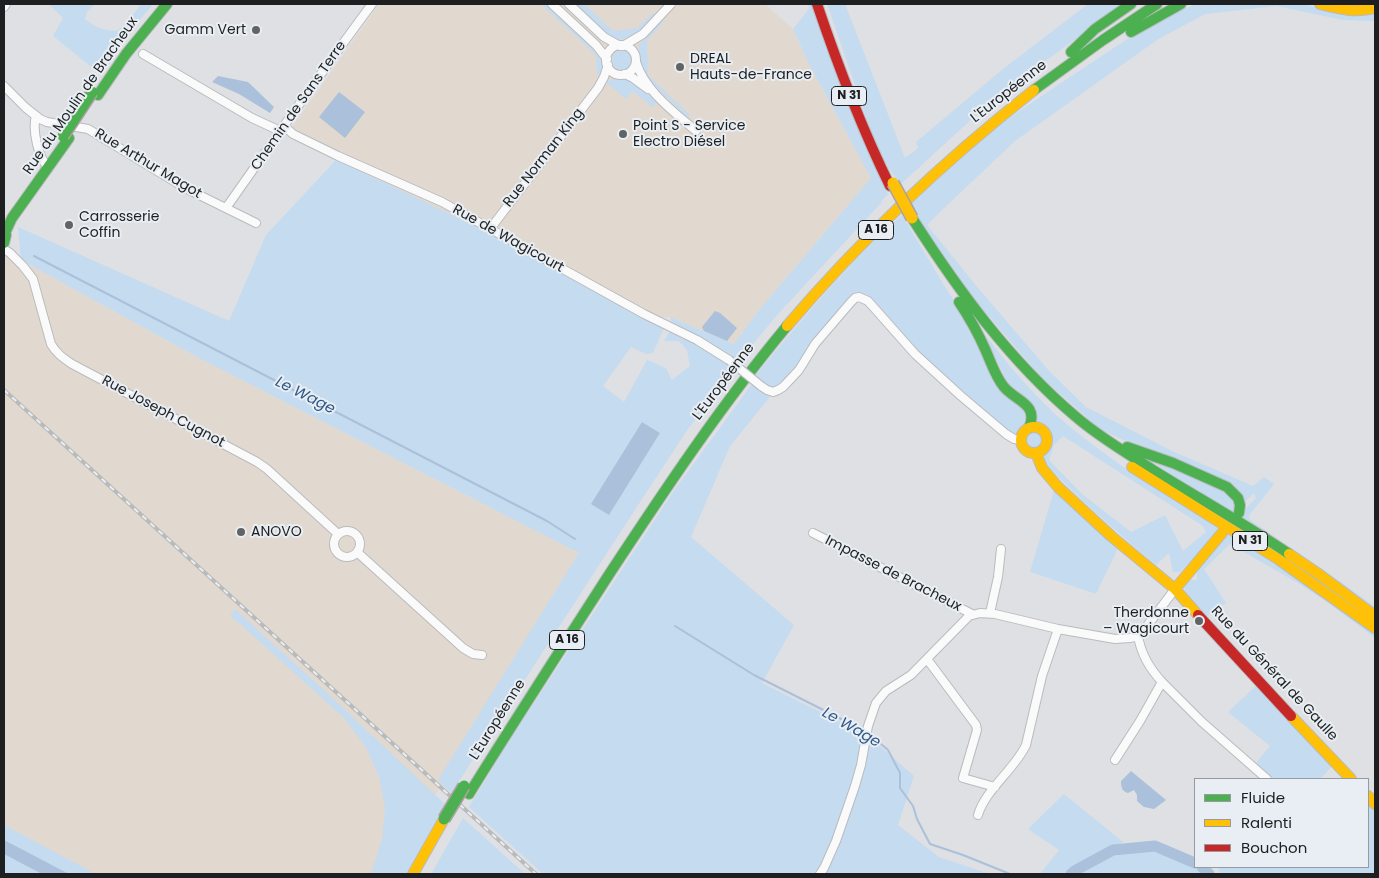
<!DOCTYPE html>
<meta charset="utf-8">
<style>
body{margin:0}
#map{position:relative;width:1379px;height:878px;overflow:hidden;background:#dee0e3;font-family:Poppins,sans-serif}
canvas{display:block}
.frame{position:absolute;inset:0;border:5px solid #1d1f20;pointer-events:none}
.legend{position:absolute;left:1194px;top:778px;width:175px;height:90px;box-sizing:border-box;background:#e8eef3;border:1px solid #979b9f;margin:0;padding:6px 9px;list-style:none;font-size:15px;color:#1d1f20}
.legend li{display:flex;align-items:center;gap:10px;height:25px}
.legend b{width:25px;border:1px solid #979b9f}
</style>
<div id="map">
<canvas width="1379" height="878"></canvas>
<div class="frame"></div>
<ul class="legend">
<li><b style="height:6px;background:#4caf50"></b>Fluide</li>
<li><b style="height:6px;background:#ffc107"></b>Ralenti</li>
<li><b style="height:6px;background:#c62828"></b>Bouchon</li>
</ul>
</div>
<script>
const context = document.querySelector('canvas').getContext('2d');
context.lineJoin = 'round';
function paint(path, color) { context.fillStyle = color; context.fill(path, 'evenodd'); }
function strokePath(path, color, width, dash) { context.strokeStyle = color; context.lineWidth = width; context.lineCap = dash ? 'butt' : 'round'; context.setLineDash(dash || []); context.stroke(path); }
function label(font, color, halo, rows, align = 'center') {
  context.font = font + ' Poppins,sans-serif'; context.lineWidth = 4; context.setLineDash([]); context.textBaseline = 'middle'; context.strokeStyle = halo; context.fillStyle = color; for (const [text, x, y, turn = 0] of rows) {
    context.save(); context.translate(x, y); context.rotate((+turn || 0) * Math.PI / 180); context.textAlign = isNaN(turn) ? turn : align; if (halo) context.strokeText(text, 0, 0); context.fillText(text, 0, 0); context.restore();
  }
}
paint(new Path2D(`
 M 379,4 L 765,4 L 793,29 L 809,64 L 871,178 L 759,310 L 734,344 L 670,317 L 642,318 L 525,252 L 385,183 L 336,160 L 288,133 Z
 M 4,243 L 21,260 L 199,358 L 579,553 L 428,807 L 394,874 L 4,874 Z`), '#e1d9d0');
paint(new Path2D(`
 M 49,4 L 95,4 L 87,12 L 85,19 C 95,27 104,31 117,31 L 129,20 L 141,4 L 153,4 L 122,41 L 99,73 L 53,36 L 63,18 Z
 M 541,4 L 548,4 L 594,48 L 605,62 L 604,70 L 602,77 L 597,73 L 596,55 Z
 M 573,4 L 584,4 L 613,31 L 637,28 L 653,13 L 655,15 C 641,29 629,47 607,36 Z
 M 808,4 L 813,4 L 880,178 L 888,194 L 881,201 L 882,202 L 778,314 L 738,362 L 672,322 L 670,317 L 734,344 L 759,310 L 871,178 L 809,64 L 793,29 L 809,9 Z
 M 827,4 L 845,4 L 905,158 L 918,148 L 916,142 L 1003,69 L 1088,4 L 1124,4 L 1037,67 L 975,116 L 900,185 L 882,157 L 871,131 Z
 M 1197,4 L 1303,4 L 1339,13 L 1375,13 L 1375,21 L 1343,20 L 1277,6 L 1205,14 L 1157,40 L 1015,141 L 941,211 L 927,225 L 978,288 L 1050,372 L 1086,407 L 1172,451 L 1253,486 L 1264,477 L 1274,484 L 1250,514 L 1249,519 C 1291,549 1335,576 1375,607 L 1375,610 L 1241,519 L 1245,509 L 1256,498 L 1254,493 L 1246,501 L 1143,449 L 1100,429 L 1042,378 L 975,300 L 909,206 L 997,126 L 1073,75 L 1156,20 Z
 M 662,19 L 664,21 L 647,41 L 648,75 L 690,115 L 688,118 L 650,81 L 642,72 L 639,61 L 639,45 Z
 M612 60a10 10 0 1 1 20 0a10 10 0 1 1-20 0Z
 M 620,77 C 635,78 646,92 656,102 L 653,108 L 633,91 L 626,99 L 606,82 Z
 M 336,160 C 399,189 462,219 524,251 C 571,276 616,306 664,328 L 653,353 L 646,354 L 631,347 L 603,386 L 624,402 L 647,360 L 666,368 L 672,380 L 690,366 L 687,350 L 679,341 L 664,341 L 670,331 L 701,347 L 734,369 L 688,429 L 640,502 L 452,792 L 448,790 L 438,780 L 579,553 L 199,358 L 21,260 L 18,227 L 229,321 L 266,235 ZM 642,422 L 660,433 L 609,515 Z
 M 902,215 L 945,287 L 1027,410 L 1027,424 L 1017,434 L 1011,433 L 1006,431 L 907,343 L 866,294 L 856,294 L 852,297 L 799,365 L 777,386 L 771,388 L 755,376 C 782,343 809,311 837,280 C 858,258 878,235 902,215 Z
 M 976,323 C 1001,356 1026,387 1056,415 C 1106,459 1163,493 1219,529 L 1210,542 L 1180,572 L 1173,572 L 1169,553 L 1156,565 C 1117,532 1079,499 1044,462 C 1046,446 1062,429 1035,424 L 1014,393 ZM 1063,436 L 1203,526 L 1206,532 L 1183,551 L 1165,515 L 1131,532 L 1082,494 L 1049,460 L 1054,445 Z
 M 752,384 L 770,397 L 730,446 L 691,537 L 794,625 L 762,683 L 868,736 L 914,776 L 898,825 L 939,857 L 990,874 L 543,874 L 469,807 L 511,738 L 673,492 Z
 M1025 440a9 9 0 1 1 18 0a9 9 0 1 1-18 0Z
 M 1140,454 L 1219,486 L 1235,500 L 1234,514 Z
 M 1054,490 L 1085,519 L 1119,546 L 1096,594 L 1030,572 Z
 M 1227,534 L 1285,570 L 1375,634 L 1375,638 L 1327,602 L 1298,583 L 1230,544 L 1204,569 L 1226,603 L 1207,616 L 1185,591 L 1184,585 L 1189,580 L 1197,580 L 1197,569 Z
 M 235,609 L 327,693 L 445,804 L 406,874 L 371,874 L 382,839 L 385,808 L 379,777 L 366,747 L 343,717 L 230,615 Z
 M 1257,685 L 1332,766 L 1320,779 L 1271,779 L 1255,764 L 1270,746 L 1228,712 Z
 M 1064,794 L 1123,842 L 1065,874 L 1040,874 L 1059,850 L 1028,829 Z
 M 1368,802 L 1375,810 L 1375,874 L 1220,874 L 1218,867 L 1368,867 Z
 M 463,818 L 525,874 L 431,874 Z
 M 4,825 L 96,874 L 4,874 Z
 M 1155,849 L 1199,868 L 1204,874 L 1080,874 L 1118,852 Z`), '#c5dbef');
paint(new Path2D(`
 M 218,76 L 248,82 L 274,107 L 270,113 L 239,94 L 212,82 Z
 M 339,92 L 365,112 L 345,138 L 319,117 Z
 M 715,311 L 720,313 L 737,328 L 727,341 L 704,331 L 702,327 Z
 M 642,422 L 660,433 L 609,515 L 591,504 Z
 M 1131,771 L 1166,800 L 1154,809 L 1144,807 L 1137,801 L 1137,795 L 1134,790 L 1128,793 C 1122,791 1121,788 1121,781 Z
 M 4,840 L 69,874 L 42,874 L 4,854 Z`), '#aac0db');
strokePath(new Path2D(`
 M 34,256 L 547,521 L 575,539
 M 675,626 L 754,675 L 865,731
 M 869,734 L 888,750 L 900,773 L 900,788 L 913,806 L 917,819 L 930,844 L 963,855 L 1010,874`), '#aac0db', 2);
strokePath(new Path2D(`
 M 1202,867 L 1209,874
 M 1071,874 L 1076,870 L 1113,850 L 1155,846 L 1195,863`), '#aac0db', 11);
const street = new Path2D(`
 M 552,4 L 596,45 L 607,59
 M 569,4 L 604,37 L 620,46
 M 4,7 L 6,4
 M606 60a15 15 0 1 1 30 0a15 15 0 1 1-30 0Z
 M 623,46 L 643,34 L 671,4
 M 143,54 L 252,118 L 280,131
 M 636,62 C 645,91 674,112 696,131
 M 625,74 L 633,78 L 648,89
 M 4,86 L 26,108 L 40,119 L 47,122 L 88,129 L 187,189 L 256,223
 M 36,116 C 32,129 38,159 49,168
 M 284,126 L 293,134 L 338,156 L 442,202 L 644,314 L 697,340 L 729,360
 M 226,208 C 274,140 322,71 372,4
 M 490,229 L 598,88 L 604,77 L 608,65
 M 4,249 L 10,253 L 23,266 L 33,279 L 51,344 C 56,353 63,358 72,364 L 257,462 L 267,469 L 338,534
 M 761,386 L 767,390 L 773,392 L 778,390 L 783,387 L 799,370 L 815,344 L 851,302 L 855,298 L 859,297 L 868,301 L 915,354 L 961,396 L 1006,434 L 1014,439 L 1021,440
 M334 544a13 13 0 1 1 26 0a13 13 0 1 1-26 0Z
 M 813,533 L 972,614
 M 357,552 L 463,648 L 473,654 L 482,655
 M 990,613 L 998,577 L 1001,549
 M 927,659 L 976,725 L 977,730 L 963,778 L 995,787
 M 1162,682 L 1202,722 L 1267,779
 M 1115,760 L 1140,721 L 1162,682 C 1150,669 1141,654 1138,636
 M 978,815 C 985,790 1015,769 1026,745 L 1042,676 L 1058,629
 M 820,874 L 824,868 L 836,841 L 855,786 L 861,765 L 868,726 L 876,703 L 886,691 L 911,675 L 969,616 L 980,613 L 995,614 L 1058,629 L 1115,639 L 1130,638 L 1138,636 L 1144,630 L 1175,589`);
const fast = new Path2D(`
 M 1131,32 L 1181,4
 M 1071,52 L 1095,29 L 1131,4
 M 1034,90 L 1103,40 L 1157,4
 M 98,95 L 126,54 L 167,4
 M 912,218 C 958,290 1010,361 1075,416 C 1099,437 1127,453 1153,470 C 1198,498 1245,524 1289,554
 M 4,228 L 6,235 L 4,243
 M 6,231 L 12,218 L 69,138
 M 959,302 C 969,317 978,333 985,349 C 991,362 995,376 1004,387 C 1017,402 1039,404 1029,428
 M 1127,447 L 1173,463 L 1227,487 L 1238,498 L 1240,505 L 1239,513
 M 469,794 C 515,720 563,646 610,573 C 666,488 722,404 787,326`);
const slow = new Path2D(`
 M 1320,4 C 1339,9 1356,13 1375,8
 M 787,326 C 861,239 944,161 1034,90
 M1021 440a13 13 0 1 1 26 0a13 13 0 1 1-26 0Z
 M 1036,453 L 1042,468 L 1058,487 L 1111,536 L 1175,589 L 1198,615
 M 1132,467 L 1278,559 L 1375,628
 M 1289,554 L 1320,575 L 1375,616
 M 1175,589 L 1222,533
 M 1291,716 L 1351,779
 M 1368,796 L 1375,804
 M 413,874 L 444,819`);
const jam = new Path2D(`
 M 817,4 C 838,66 861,127 890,186
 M 1198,615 L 1291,716`);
strokePath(street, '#b9bbbe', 10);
strokePath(fast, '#b9bbbe', 12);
strokePath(slow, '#b9bbbe', 12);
strokePath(jam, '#b9bbbe', 12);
strokePath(street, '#fafafb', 8);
strokePath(fast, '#4caf50', 10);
strokePath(slow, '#ffc107', 10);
strokePath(jam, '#c62828', 10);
const rail = new Path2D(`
 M 4,390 L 536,874`);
strokePath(rail, '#b9baba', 4);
strokePath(rail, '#e8eef3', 2, [5.5]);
const streetBridge = new Path2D(`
 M 729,360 L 761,386`);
const fastBridge = new Path2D(`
 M 63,136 L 92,92
 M 444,819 L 464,786`);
const slowBridge = new Path2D(`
 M 893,183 L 912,218`);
strokePath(streetBridge, '#b9bbbe', 10, []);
strokePath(fastBridge, '#aaa2a3', 14, []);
strokePath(slowBridge, '#aaa2a3', 14, []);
strokePath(streetBridge, '#fafafb', 8);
strokePath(fastBridge, '#4caf50', 11);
strokePath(slowBridge, '#ffc107', 11);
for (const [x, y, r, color] of [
 [256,30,5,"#616364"],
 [680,67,5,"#616364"],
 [623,134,5,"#616364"],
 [69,225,5,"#616364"],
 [241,532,5,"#616364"],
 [1199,621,5,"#616364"]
]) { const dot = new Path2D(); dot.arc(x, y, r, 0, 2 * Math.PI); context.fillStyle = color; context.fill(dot); strokePath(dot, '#e8eef3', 2); }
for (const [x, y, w] of [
 [849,96,35],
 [876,230,35],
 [1250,541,35],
 [567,640,35]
]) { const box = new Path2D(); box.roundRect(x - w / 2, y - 9.5, w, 19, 4); context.fillStyle = '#e8eef3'; context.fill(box); strokePath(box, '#1d1f20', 1); }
label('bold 12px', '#1d1f20', null, [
 ["N 31",849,96],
 ["A 16",876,230],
 ["N 31",1250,541],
 ["A 16",567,640]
]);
label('14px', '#1d1f20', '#e8eef3', [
 ["Gamm Vert",246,30,"right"],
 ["DREAL",690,59],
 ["Hauts-de-France",690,75],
 ["Point S - Service",633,126],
 ["Electro Diésel",633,142],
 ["Carrosserie",79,217],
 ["Coffin",79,233],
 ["ANOVO",251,532],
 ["Therdonne",1189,613,"right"],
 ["– Wagicourt",1189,629,"right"]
], 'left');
label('14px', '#1d1f20', '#e8eef3', [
 ["L'Européenne",1009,92,-38],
 ["Rue du Moulin de Bracheux",81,96,-55],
 ["Chemin de Sans Terre",299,106,-55],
 ["Rue Norman King",544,158,-52],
 ["Rue Arthur Magot",148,164,31],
 ["Rue de Wagicourt",508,239,29],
 ["L'Européenne",724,382,-53],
 ["Rue Joseph Cugnot",163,412,28],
 ["Impasse de Bracheux",893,574,27],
 ["Rue du Général de Gaulle",1274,674,47],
 ["L'Européenne",498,720,-58]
]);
label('italic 15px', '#2e5889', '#e8eef3', [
 ["Le Wage",305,396,27],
 ["Le Wage",851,728,30]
]);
</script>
